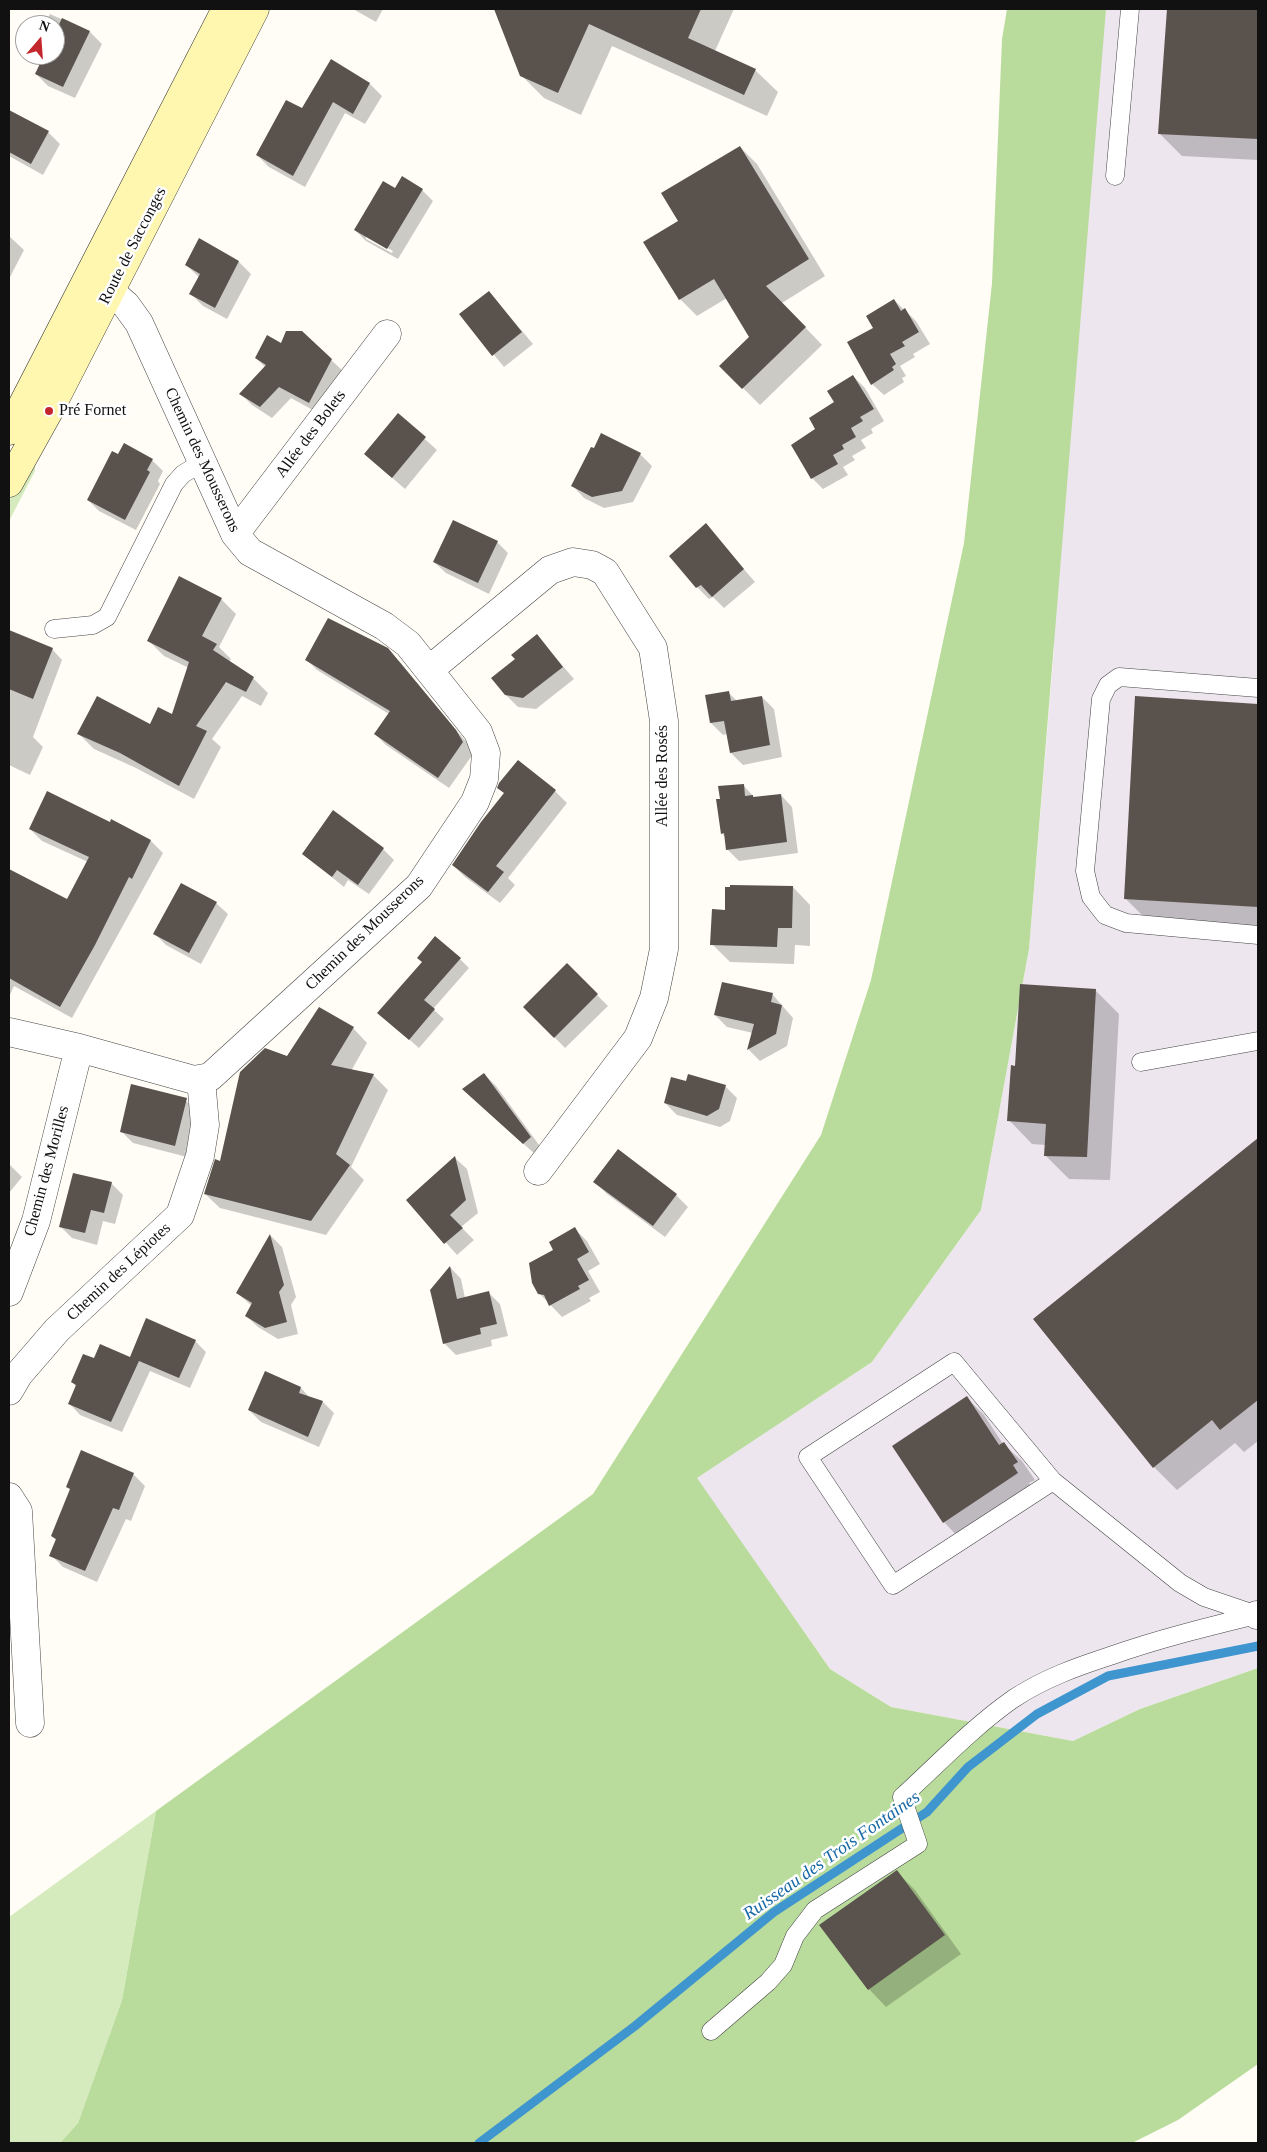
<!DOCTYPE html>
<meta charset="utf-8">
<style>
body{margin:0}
#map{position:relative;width:1267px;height:2152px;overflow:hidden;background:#fffdf5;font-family:"Times New Roman",serif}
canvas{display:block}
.frame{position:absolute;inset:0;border:10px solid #111;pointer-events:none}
.north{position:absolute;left:15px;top:15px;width:50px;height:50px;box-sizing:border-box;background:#fff;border:1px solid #a0a0a0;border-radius:50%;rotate:18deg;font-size:14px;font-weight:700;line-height:20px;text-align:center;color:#111}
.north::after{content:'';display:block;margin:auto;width:18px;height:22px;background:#c4262e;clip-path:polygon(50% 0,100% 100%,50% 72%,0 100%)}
</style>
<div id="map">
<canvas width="1267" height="2152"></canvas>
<div class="frame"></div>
<div class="north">N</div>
</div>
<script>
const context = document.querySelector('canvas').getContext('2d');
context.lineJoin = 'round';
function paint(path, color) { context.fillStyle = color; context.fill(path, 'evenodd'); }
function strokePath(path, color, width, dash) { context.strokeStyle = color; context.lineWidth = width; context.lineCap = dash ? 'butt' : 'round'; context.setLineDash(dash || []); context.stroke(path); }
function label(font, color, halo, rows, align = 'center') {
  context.font = font + ' "Times New Roman",serif'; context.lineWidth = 5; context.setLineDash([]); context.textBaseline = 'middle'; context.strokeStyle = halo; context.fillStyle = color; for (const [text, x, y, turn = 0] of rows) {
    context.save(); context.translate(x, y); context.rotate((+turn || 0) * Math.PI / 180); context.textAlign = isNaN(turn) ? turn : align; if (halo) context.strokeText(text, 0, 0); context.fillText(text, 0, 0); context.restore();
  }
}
paint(new Path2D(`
 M 1051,9 L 1258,9 L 1258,1668 L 1140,1709 L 1073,1741 L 891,1707 L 830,1669 L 696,1478 L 872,1362 L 981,1210 L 1029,949 L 1054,649 Z`), '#eee6ef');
paint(new Path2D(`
 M 31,464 L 35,467 L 35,471 L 9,521 L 9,501 Z
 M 156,1811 L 122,2000 L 78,2123 L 60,2143 L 9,2143 L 9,1917 Z`), '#d5ebbd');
paint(new Path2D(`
 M 1007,9 L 1106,9 L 1029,949 L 981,1210 L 872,1362 L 697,1478 L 830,1669 L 891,1707 L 1073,1741 L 1140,1709 L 1258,1668 L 1258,2064 L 1178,2120 L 1132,2143 L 60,2143 L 78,2123 L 122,2000 L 156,1811 L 593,1494 L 821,1135 L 871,980 L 964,543 L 992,283 L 1002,39 Z`), '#b9dc9c');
paint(new Path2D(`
 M 353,9 L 383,9 L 376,22 Z
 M 496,9 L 734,9 L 715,51 L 755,70 L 778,92 L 767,116 L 612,46 L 581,115 L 544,98 L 521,75 Z
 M 1168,9 L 1258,9 L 1258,160 L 1182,156 L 1160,134 Z
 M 50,14 L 90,32 L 102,44 L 75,98 L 48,86 L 36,74 L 46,55 L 55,55 L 55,25 L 44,25 Z
 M 331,61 L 370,84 L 382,96 L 365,124 L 345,113 L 305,187 L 269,167 L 257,155 L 302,110 Z
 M 9,111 L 48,132 L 60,144 L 43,175 L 9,156 Z
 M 740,147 L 757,164 L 825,276 L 782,303 L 822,345 L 760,405 L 721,366 L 750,337 L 727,298 L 697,316 L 680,299 Z
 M 403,178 L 422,190 L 433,201 L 398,259 L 366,241 L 355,230 L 396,190 ZM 366,236 L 393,251 L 392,253 L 366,239 Z
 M 9,236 L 24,250 L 9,279 Z
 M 199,240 L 239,262 L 251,274 L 227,319 L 203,306 L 191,294 L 200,278 L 186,265 Z
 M 489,292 L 533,344 L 504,367 L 461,315 Z
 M 894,300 L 916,321 L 930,344 L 913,354 L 915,357 L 900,366 L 906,376 L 902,378 L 904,382 L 884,395 L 872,384 Z
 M 301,332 L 343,371 L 320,414 L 291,398 L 272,418 L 252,405 L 241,394 L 266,368 L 256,358 Z
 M 853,376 L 865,388 L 884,421 L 871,429 L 873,433 L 861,440 L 866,448 L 852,456 L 855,460 L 843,467 L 848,475 L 823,489 L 812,478 L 817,429 Z
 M 398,415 L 437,450 L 405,489 L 365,454 Z
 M 640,454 L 652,466 L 633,502 L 604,508 L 584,498 L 573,486 Z
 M 118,456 L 152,460 L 163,471 L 158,481 L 160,484 L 136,530 L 99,511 L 88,500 Z
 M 706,525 L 755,582 L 724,608 L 713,597 L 709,599 L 697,587 Z
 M 497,542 L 508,553 L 489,594 L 446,573 L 434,562 Z
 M 221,599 L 236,614 L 219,647 L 231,659 L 229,662 L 253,678 L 268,693 L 261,706 L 242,696 L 212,739 L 221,747 L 194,799 L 136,768 L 94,749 L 79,734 L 150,726 L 173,716 L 189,668 L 164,656 L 149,641 Z
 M 13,633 L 52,649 L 62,660 L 33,737 L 43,747 L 30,775 L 9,765 L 9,643 Z
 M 537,636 L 574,679 L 536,709 L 518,707 L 506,695 L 516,659 Z
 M 306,659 L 399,661 L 467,743 L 473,754 L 449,788 L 386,745 L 375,734 L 389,714 L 317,670 Z
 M 728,692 L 737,701 L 762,697 L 774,709 L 782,757 L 743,765 L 731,753 L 727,734 L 723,735 L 711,723 Z
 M 1136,698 L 1258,705 L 1258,928 L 1148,921 L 1125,898 Z
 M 743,785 L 755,798 L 781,795 L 792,807 L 798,853 L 739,861 L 727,849 L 725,837 L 722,833 Z
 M 555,791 L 567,803 L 508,878 L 515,885 L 500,903 L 465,877 L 453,865 Z
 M 334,812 L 383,849 L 394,860 L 369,894 L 348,880 L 344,887 L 303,854 Z
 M 112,821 L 151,841 L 163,853 L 72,1018 L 14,986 L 9,997 L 9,870 L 67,901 L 88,862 L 42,841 L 30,829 L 110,824 Z
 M 793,887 L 810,905 L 810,946 L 795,945 L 794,964 L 730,962 L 712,944 L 726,911 Z
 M 216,903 L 228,914 L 201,964 L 166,945 L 155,934 Z
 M 460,959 L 469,968 L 433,1009 L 444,1019 L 419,1048 L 379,1013 Z
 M 567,965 L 608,1006 L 565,1048 L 525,1007 Z
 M 1096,991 L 1119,1014 L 1110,1180 L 1069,1179 L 1045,1155 L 1046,1145 L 1032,1144 L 1009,1120 L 1016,1067 Z
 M 773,995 L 793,1018 L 787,1046 L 760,1061 L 749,1050 L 753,1033 L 727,1027 L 715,1015 Z
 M 353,1028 L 367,1043 L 351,1071 L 373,1075 L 388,1090 L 351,1167 L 364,1180 L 326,1235 L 220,1208 L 205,1194 L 221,1162 Z
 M 484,1074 L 496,1086 L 542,1149 L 536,1155 L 476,1101 Z
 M 687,1082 L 725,1086 L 737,1098 L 730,1121 L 720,1127 L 677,1115 L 665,1103 Z
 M 132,1085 L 186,1101 L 198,1112 L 187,1157 L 133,1143 L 121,1131 Z
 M 1258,1140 L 1258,1441 L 1244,1452 L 1235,1443 L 1177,1490 L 1154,1467 L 1035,1319 Z
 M 618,1151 L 676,1195 L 688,1207 L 665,1237 L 607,1194 L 595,1182 Z
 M 455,1158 L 467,1169 L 478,1213 L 461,1227 L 474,1240 L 457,1255 L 408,1200 Z
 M 9,1164 L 22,1177 L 9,1193 Z
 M 111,1183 L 123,1195 L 115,1224 L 103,1221 L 97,1245 L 72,1238 L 60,1226 Z
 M 575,1229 L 587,1241 L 600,1264 L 588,1271 L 600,1292 L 589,1298 L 591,1301 L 562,1317 L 539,1293 Z
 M 271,1236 L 282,1247 L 296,1297 L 291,1305 L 298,1334 L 278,1339 L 258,1327 L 246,1316 L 252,1306 L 237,1293 Z
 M 450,1267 L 461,1279 L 465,1298 L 489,1293 L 500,1304 L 508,1336 L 491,1340 L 492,1346 L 456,1355 L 444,1343 Z
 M 195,1341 L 206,1352 L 190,1388 L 150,1371 L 122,1432 L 80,1415 L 69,1403 L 77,1387 L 72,1382 L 95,1360 L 131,1359 Z
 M 301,1388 L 310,1398 L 323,1402 L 334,1413 L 319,1447 L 261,1422 L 249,1410 Z
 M 967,1398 L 984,1415 L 1003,1444 L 1022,1461 L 1035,1480 L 1029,1483 L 1034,1491 L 961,1540 L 944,1522 Z
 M 133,1474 L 145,1486 L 131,1521 L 126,1519 L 97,1582 L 63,1567 L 51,1555 L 57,1541 L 52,1536 Z
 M 897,1872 L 915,1890 L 961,1954 L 886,2007 L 869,1989 Z`), '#0003');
strokePath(new Path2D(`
 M 479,2143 L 635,2026 L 774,1912 L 927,1812 L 968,1767 L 1037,1714 L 1108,1676 L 1258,1646`), '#3f96cf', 9);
paint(new Path2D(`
 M 494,9 L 701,9 L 688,38 L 756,69 L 744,95 L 589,24 L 558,93 L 520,76 Z
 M 1167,9 L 1258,9 L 1258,139 L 1158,134 Z
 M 62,18 L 90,31 L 63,87 L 35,74 L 44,55 L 55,55 L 55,33 Z
 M 331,59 L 370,83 L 353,114 L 333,102 L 293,176 L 256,155 L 286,100 L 302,108 Z
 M 9,110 L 49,131 L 31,164 L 9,152 Z
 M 740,146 L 809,259 L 766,286 L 806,327 L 742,389 L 719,366 L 749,337 L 714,279 L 679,300 L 643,242 L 678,221 L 661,193 Z
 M 402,176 L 423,189 L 387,249 L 354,230 L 383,181 L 395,188 Z
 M 199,238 L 239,261 L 215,308 L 189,294 L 200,274 L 185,265 Z
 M 489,291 L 522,332 L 492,356 L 459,314 Z
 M 894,299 L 901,311 L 905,308 L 919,332 L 902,342 L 905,346 L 890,354 L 896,364 L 892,367 L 894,370 L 871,385 L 847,342 L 873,328 L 866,316 Z
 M 286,331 L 302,331 L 332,359 L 309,403 L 279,387 L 260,407 L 239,394 L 266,365 L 255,358 L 267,335 L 281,343 Z
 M 853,375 L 874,409 L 860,417 L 863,421 L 851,428 L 856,437 L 842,445 L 844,449 L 833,455 L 838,464 L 811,479 L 791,445 L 815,429 L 809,418 L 834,402 L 827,391 Z
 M 398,413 L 426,437 L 392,478 L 364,454 Z
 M 601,433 L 641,453 L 622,491 L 592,497 L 571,486 L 591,447 L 594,448 Z
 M 124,443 L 153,459 L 147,470 L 150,472 L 125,520 L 87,500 L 112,451 L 118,454 Z
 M 453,520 L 498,541 L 478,583 L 433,562 Z
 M 706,523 L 744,569 L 712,597 L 701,585 L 696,588 L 669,556 Z
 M 179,576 L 222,598 L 202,636 L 217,644 L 213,650 L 254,677 L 246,692 L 226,682 L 196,726 L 207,731 L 179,786 L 120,753 L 77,734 L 97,696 L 150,724 L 158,707 L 172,714 L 189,662 L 147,641 Z
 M 328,618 L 388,648 L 456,730 L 463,742 L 438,778 L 374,734 L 390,711 L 305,660 Z
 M 9,630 L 53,648 L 33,699 L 9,689 Z
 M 537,634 L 563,667 L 523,698 L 505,695 L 491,678 L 515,659 L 511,655 Z
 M 729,691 L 731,701 L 762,696 L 770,745 L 730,753 L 724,721 L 710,723 L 705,695 Z
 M 1135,696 L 1258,704 L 1258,907 L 1124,899 Z
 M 518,760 L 556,790 L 496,866 L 504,872 L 488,892 L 452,865 L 481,822 L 504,793 L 497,788 L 499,783 Z
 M 744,784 L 745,796 L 753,795 L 753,797 L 781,794 L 787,842 L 726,850 L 724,833 L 721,834 L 716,799 L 720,799 L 718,786 Z
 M 47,791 L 110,822 L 111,819 L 151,840 L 132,879 L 129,877 L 95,945 L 60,1007 L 9,978 L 9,869 L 67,899 L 89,857 L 29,829 Z
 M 333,810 L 384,848 L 358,885 L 337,870 L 332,877 L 302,854 Z
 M 181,883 L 217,902 L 189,953 L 153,934 Z
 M 730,885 L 793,886 L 792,928 L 778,928 L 777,947 L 710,945 L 712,909 L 725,910 L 725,887 L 730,887 Z
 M 435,936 L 461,958 L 424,1000 L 435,1009 L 409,1040 L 377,1013 L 422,962 L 417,958 Z
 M 567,963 L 598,994 L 554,1038 L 523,1007 Z
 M 722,982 L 773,993 L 771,1002 L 782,1005 L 776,1034 L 747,1050 L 754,1024 L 714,1015 Z
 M 1020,984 L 1096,989 L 1087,1157 L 1044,1156 L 1046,1124 L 1007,1121 L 1011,1065 L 1015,1066 Z
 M 319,1007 L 354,1027 L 331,1065 L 374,1074 L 336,1154 L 350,1165 L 311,1221 L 204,1194 L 215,1159 L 220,1161 L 240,1072 L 265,1048 L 287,1056 Z
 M 484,1073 L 531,1137 L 523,1144 L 462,1089 Z
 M 688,1074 L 726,1085 L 719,1109 L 707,1116 L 664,1103 L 671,1077 L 686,1081 Z
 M 131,1084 L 187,1098 L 175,1146 L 120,1132 Z
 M 1258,1138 L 1258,1400 L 1220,1430 L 1212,1420 L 1153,1468 L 1033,1319 Z
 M 618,1149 L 677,1194 L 653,1226 L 593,1182 Z
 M 455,1156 L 466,1200 L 450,1215 L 463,1228 L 444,1244 L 406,1200 Z
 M 73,1173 L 112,1182 L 104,1213 L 91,1210 L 85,1233 L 59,1227 Z
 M 575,1227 L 589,1252 L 577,1259 L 589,1280 L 578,1286 L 580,1289 L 549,1306 L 544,1295 L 538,1294 L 532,1283 L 529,1263 L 553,1250 L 549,1242 Z
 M 270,1234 L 284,1285 L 279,1292 L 287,1322 L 265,1328 L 245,1316 L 252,1303 L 236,1293 Z
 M 450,1266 L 457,1299 L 489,1291 L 497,1324 L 480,1328 L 481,1334 L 443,1344 L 430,1290 Z
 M 146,1318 L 196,1340 L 179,1378 L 139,1361 L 111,1422 L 68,1404 L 76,1385 L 71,1382 L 83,1354 L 94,1358 L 100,1344 L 130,1357 Z
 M 265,1371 L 301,1387 L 299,1393 L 323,1401 L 308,1437 L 248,1410 Z
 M 967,1396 L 999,1445 L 1004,1442 L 1018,1462 L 1013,1465 L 1018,1473 L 943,1523 L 892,1446 Z
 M 81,1450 L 134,1473 L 119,1510 L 113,1508 L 85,1571 L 49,1556 L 56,1539 L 51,1536 L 70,1489 L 66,1487 Z
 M 897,1870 L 945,1935 L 868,1990 L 819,1925 Z`), '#5a524d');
const lane = new Path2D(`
 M 1115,176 L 1130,9
 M 54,629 L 93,625 L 107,617 L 174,484 L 183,474 L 201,463
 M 1258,688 L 1119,677 L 1108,685 L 1101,699 L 1085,871 L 1091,897 L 1105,915 L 1126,923 L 1258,935
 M 1141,1062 L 1258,1041
 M 1053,1481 L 893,1585 L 808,1457 L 954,1362 L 1053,1481 L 1180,1583 L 1204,1597 L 1257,1615
 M 711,2031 L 768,1982 L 783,1965 L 795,1936 L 815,1910 L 918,1844 L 902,1797 C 938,1764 973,1727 1013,1699 C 1043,1679 1076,1667 1110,1656 C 1158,1639 1207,1627 1256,1615`);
const street = new Path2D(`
 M 235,534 L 387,334
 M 429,670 L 550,570 L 573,562 L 592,565 L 605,572 L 653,648 L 664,721 L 664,949 L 654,998 L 638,1038 L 538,1171
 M 9,1032 L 79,1048 L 194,1080 L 210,1077 L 419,886 L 475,802 L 484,779 L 486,753 L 478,732 L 408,644 L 384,626 L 250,552 L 235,534 L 139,323 L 126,305 L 110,291
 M 9,1292 L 36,1221 L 79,1048
 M 9,1391 L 19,1374 L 57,1330 L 180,1215 L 200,1156 L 205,1125 L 201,1079
 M 9,1497 L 18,1511 L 30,1723
 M 1257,1615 L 1258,1615`);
const secondary = new Path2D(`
 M 9,431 L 226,9
 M 9,483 L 49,411 L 255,9`);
strokePath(lane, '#444', 19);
strokePath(street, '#444', 29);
strokePath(secondary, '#333', 29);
strokePath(lane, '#fff', 18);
strokePath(street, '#fff', 28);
strokePath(secondary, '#fff6b0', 28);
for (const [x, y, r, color] of [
 [49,411,5,"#c4262e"]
]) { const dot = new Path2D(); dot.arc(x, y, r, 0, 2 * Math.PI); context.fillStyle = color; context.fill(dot); strokePath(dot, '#fff', 2); }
label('16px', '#111', '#fff', [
 ["Route de Sacconges",133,246,-63],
 ["Allée des Bolets",311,434,-53],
 ["Chemin des Mousserons",202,460,65],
 ["Allée des Rosés",663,776,-90],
 ["Chemin des Mousserons",365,933,-44],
 ["Chemin des Morilles",47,1171,-75],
 ["Chemin des Lépiotes",119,1272,-43]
]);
label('16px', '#111', '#fff', [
 ["Pré Fornet",59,411]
], 'left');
label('italic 18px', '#1768a6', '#fff', [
 ["Ruisseau des Trois Fontaines",832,1856,-35]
]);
</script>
